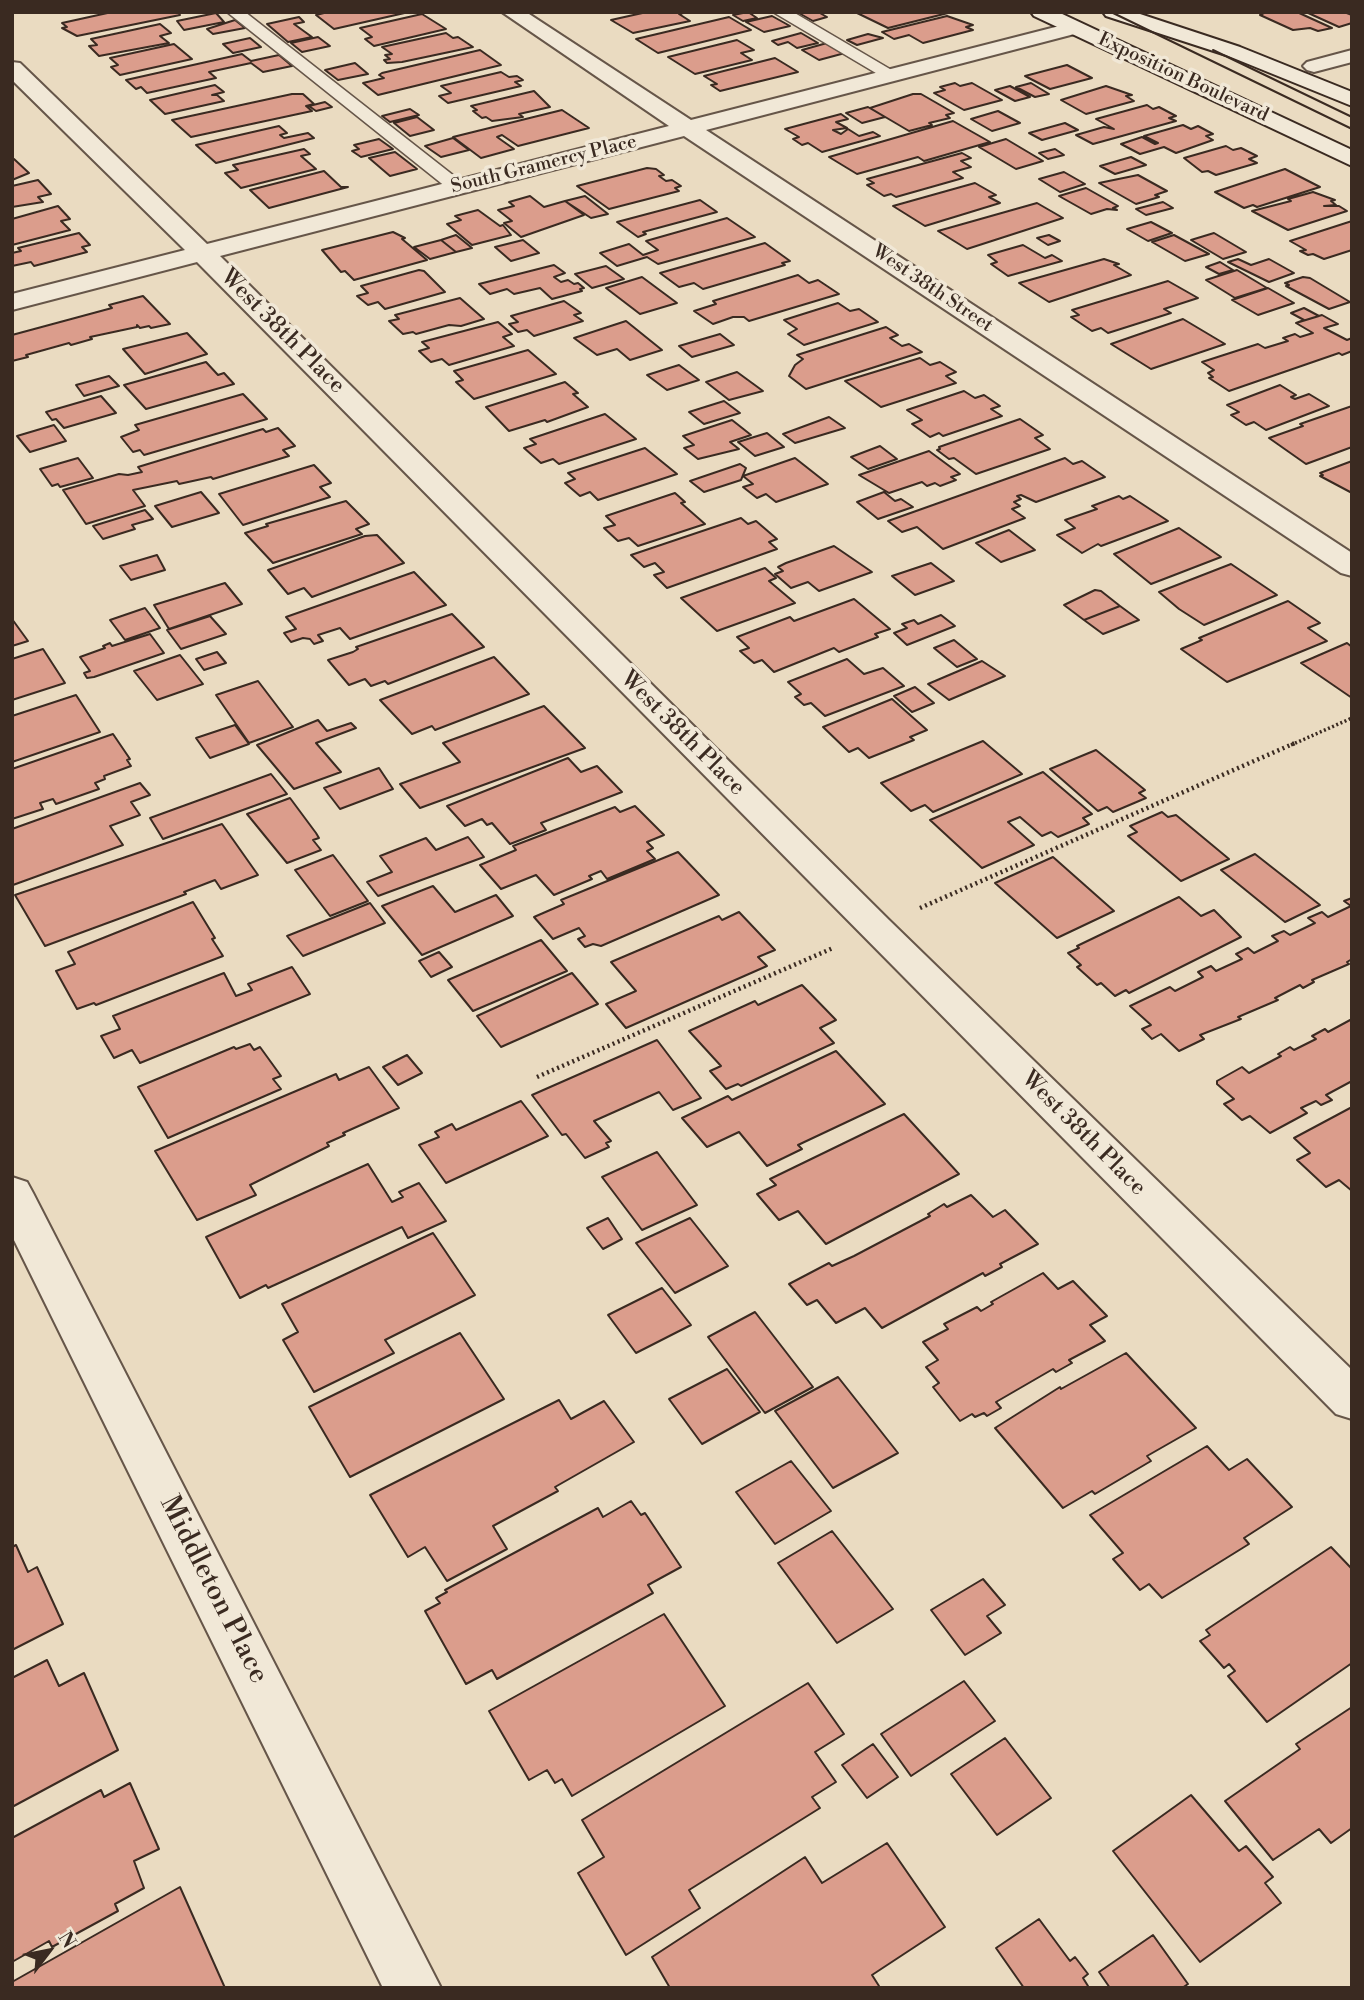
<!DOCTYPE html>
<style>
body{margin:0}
#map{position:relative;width:1364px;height:2000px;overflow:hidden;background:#eadbc1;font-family:"Libre Bodoni",serif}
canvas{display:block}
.frame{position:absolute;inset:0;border:14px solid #3a2a21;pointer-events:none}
.north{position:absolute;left:14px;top:1916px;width:70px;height:70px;-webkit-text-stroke:5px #f1e8d7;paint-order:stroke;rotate:58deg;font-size:19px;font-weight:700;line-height:28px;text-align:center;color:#3a2a21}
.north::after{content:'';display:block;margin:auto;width:24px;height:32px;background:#3a2a21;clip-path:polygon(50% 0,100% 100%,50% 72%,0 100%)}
</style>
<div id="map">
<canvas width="1364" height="2000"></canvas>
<div class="frame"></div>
<div class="north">N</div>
</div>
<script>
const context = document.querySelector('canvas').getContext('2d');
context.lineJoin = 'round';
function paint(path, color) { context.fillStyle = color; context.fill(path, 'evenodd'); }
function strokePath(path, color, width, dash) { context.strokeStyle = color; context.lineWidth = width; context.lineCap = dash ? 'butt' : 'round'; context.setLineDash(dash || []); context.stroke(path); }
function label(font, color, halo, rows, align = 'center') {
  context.font = font + ' "Libre Bodoni",serif'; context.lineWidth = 7; context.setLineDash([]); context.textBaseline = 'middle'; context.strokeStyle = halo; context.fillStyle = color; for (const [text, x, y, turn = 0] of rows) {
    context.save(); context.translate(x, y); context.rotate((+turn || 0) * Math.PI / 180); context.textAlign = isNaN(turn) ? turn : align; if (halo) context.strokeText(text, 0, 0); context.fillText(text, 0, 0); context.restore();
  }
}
const building = new Path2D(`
 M 112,12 L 178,12 L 180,15 L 77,36 L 62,28 L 67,27 L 62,23 Z
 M 328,12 L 409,12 L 334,29 L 316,15 Z
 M 647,12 L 688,12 L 679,14 L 690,21 L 633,33 L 611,20 Z
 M 748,12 L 757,18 L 743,21 L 733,15 Z
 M 797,12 L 818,12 L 827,17 L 813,21 Z
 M 855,12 L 947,12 L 948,13 L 888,28 Z
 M 1266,12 L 1297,12 L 1332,28 L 1318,31 L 1310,28 L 1293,30 L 1260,15 Z
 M 1306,12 L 1344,12 L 1352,15 L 1352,23 L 1339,27 Z
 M 216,13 L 224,22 L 184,30 L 177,21 Z
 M 422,14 L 446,29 L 374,46 L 365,39 L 372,37 L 360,28 Z
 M 772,16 L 790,26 L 764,32 L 746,22 Z
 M 947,16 L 973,25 L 966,27 L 973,30 L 923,43 L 909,35 L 894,39 L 882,32 Z
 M 299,17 L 304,22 L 294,24 L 312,37 L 288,42 L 267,24 Z
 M 729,17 L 751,30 L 658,53 L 636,39 Z
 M 235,20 L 245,28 L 213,34 L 207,29 Z
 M 160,24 L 171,33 L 160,36 L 169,43 L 99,56 L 89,46 L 97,45 L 91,39 Z
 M 446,33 L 453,38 L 458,37 L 473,47 L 402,62 L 387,63 L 384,60 L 390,59 L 385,55 L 392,54 L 382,47 Z
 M 801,33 L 818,43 L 797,48 L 788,42 L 778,45 L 772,41 Z
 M 868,34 L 883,38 L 857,45 L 847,40 Z
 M 318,37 L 330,46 L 302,52 L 291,43 Z
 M 250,38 L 261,47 L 233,53 L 223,44 Z
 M 737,40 L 754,50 L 741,53 L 752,60 L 695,74 L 668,57 Z
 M 827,43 L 845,53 L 819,60 L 802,50 Z
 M 174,44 L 192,59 L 120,75 L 111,67 L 118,65 L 110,58 Z
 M 480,50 L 501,65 L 378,95 L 363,83 L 384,78 L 379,75 L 382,73 Z
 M 242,54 L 251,61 L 279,55 L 292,66 L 263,72 L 251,63 L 209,72 L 216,78 L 147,93 L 141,87 L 136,89 L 126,80 Z
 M 775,58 L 798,72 L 720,91 L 711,85 L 717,84 L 704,76 Z
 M 355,63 L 368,74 L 338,80 L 325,70 Z
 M 1067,65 L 1092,78 L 1050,89 L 1025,76 Z
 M 501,72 L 509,77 L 517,76 L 523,80 L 515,82 L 521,86 L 448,103 L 439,96 L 451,93 L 441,86 Z
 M 955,83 L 960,86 L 972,83 L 1002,100 L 964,110 L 934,93 L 945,90 L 940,87 Z
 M 1031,83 L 1049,94 L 1035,97 L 1016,87 Z
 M 215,85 L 224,92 L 212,95 L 217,95 L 224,101 L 165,114 L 150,100 Z
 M 1010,86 L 1030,97 L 1015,101 L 995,90 Z
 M 1106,86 L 1132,95 L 1126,96 L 1134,101 L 1086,114 L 1061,100 Z
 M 534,91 L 550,107 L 519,114 L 523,117 L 492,121 L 486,117 L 482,118 L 473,111 L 477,110 L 471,106 Z
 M 292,94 L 303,94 L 314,104 L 306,106 L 312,111 L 191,137 L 172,120 Z
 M 913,94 L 921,94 L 954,113 L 946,115 L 950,118 L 929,123 L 932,125 L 909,131 L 870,108 Z
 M 325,102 L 332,107 L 316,111 L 309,106 Z
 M 1147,105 L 1153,109 L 1159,107 L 1176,116 L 1169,118 L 1176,121 L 1093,144 L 1076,135 L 1104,127 L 1114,129 L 1096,119 Z
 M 868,107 L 885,117 L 862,123 L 846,113 Z
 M 410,109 L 419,115 L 390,122 L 382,116 Z
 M 562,110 L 589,128 L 518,146 L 502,135 L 497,137 L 514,149 L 481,158 L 453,137 Z
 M 998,111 L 1020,123 L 992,131 L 971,119 Z
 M 841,114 L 848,119 L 836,122 L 847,128 L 833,130 L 841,134 L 848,129 L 859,136 L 873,132 L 880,136 L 822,152 L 808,143 L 802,145 L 793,139 L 799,137 L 785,129 Z
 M 417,117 L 434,130 L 410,136 L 394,123 Z
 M 953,121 L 990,142 L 924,161 L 918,157 L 857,174 L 829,157 Z
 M 1065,123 L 1078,130 L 1042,140 L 1029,133 Z
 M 1183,125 L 1191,129 L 1198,126 L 1213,134 L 1206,136 L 1213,140 L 1176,153 L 1164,147 L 1140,154 L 1121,144 L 1142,137 L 1155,144 L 1158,143 L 1144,136 Z
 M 279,126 L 287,133 L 280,135 L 284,138 L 308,133 L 314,138 L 216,163 L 196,145 Z
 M 453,138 L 469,150 L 441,157 L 425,146 Z
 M 379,139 L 393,149 L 361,157 L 352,151 L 359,149 L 354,145 Z
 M 1006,139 L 1043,161 L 1016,169 L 979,147 Z
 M 1226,146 L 1233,150 L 1241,148 L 1257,156 L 1249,159 L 1257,163 L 1216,175 L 1208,171 L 1202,172 L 1184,158 Z
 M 304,149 L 310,154 L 301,156 L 316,169 L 241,188 L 225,173 L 238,170 L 233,165 Z
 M 1055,149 L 1064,155 L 1048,159 L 1039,153 Z
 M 395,152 L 417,169 L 390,176 L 369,158 Z
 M 962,153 L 971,158 L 961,161 L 971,167 L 953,172 L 963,178 L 896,197 L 891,194 L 884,196 L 867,185 L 874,183 L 867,179 Z
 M 1131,157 L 1146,165 L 1115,174 L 1100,166 Z
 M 12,159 L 14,159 L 29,173 L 12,180 Z
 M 647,168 L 656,169 L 664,175 L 659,176 L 666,181 L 672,180 L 681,186 L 675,188 L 679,191 L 609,209 L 577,186 Z
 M 1285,169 L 1320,187 L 1257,207 L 1253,205 L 1244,208 L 1215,192 Z
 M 324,171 L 341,187 L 348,187 L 269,208 L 250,190 Z
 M 1064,172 L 1085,184 L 1060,192 L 1039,179 Z
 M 1138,175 L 1167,191 L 1155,195 L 1159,197 L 1136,204 L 1099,183 Z
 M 38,180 L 51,194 L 38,197 L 43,202 L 12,207 L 12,186 Z
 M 975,183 L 996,195 L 989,197 L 1000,203 L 925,226 L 893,206 Z
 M 1086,188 L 1118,206 L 1113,208 L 1117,210 L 1107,209 L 1091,214 L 1059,196 Z
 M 1313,192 L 1335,200 L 1331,201 L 1336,205 L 1324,206 L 1339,206 L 1347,211 L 1288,230 L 1252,211 L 1291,201 L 1288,199 Z
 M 530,196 L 544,207 L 565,201 L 584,215 L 521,237 L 504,223 L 512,221 L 498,210 L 514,206 L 509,202 Z
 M 585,196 L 608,214 L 591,218 L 565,201 Z
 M 700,200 L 717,212 L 643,232 L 646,234 L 638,237 L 617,222 Z
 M 1163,202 L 1173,208 L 1146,215 L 1136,209 Z
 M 1037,203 L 1063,218 L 967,249 L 938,231 Z
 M 58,206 L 70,219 L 61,221 L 70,230 L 12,245 L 12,219 Z
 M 478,210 L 500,226 L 503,225 L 511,235 L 472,245 L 447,224 L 461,220 L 455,216 Z
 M 727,218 L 755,237 L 658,264 L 647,257 L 617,266 L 600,253 L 629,244 L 643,255 L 658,250 L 646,241 Z
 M 1352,221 L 1352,250 L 1324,259 L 1313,254 L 1308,255 L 1300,251 L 1306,250 L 1290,241 Z
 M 1151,222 L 1172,233 L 1148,241 L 1127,229 Z
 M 393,232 L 405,238 L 402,239 L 427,260 L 354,280 L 345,271 L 341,272 L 322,250 Z
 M 79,233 L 90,245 L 82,247 L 87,252 L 34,266 L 31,262 L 12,266 L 12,253 L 21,251 L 18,248 Z
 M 1214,233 L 1246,252 L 1223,259 L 1191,240 Z
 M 456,235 L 472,248 L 456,252 L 441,240 Z
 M 1049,235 L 1060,241 L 1048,245 L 1037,238 Z
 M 1174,235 L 1209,254 L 1185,261 L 1152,242 Z
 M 441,240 L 456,252 L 430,259 L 414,247 Z
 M 523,240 L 539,253 L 511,261 L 495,247 Z
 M 765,243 L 790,261 L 782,263 L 785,265 L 703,289 L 694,283 L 679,287 L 660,273 Z
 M 1023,245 L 1045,258 L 1052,255 L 1062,261 L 1008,276 L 991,264 L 997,262 L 988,255 Z
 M 1104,259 L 1119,264 L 1114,265 L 1131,275 L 1049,302 L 1019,283 Z
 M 1238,259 L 1251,265 L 1269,259 L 1294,273 L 1269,282 L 1228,262 Z
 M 1220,262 L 1233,270 L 1219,274 L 1206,267 Z
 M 554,265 L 565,273 L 554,277 L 561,282 L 568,280 L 574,284 L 578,283 L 584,288 L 580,289 L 582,291 L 552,299 L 540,288 L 514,294 L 507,289 L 490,294 L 479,284 Z
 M 606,266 L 624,279 L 592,288 L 575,274 Z
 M 419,270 L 424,271 L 445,292 L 385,309 L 378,302 L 368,305 L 357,296 L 368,293 L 361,286 Z
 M 1237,270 L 1267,288 L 1235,298 L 1206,280 Z
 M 798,275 L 809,283 L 818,280 L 839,294 L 749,321 L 744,317 L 733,317 L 713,324 L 694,311 L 716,304 L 713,301 Z
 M 642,277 L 677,303 L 640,314 L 606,288 Z
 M 1303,277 L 1310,278 L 1350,302 L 1329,309 L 1286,286 L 1289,285 L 1285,283 Z
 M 1168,281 L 1198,298 L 1164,309 L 1171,313 L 1108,333 L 1101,328 L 1092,331 L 1071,317 L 1079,315 L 1072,310 Z
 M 1268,288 L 1294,303 L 1258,315 L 1232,300 Z
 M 143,296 L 170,324 L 151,328 L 149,326 L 140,328 L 137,325 L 137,327 L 90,337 L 92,339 L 71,345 L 69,343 L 26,355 L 28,357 L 12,361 L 12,335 L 112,308 L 109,305 Z
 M 460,298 L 484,319 L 461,326 L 449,325 L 416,334 L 413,332 L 403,334 L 389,321 L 399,319 L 395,315 Z
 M 564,301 L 581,313 L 574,315 L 583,321 L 534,336 L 527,330 L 518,332 L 509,324 L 518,322 L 511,316 Z
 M 838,303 L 850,311 L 859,309 L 878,322 L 804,345 L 788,334 L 797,329 L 784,320 Z
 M 1304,308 L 1319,316 L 1296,323 L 1304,320 L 1291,313 Z
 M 1322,315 L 1338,324 L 1324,328 L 1347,340 L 1352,338 L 1352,351 L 1342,355 L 1339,353 L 1229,391 L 1209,378 L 1213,377 L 1208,373 L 1214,370 L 1202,362 L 1258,344 L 1265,348 L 1288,341 L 1283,338 L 1295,334 L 1300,337 L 1313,333 L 1296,323 Z
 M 1183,319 L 1225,344 L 1151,369 L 1111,344 Z
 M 626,321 L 662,350 L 630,360 L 617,349 L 597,355 L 574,338 Z
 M 498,322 L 512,334 L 503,337 L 514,346 L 449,365 L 442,359 L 431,362 L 419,351 L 429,348 L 422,342 Z
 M 886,327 L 898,335 L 890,338 L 902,346 L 909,344 L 922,352 L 806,389 L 789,376 L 795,365 L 803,359 L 797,355 Z
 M 187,333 L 207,354 L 145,374 L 123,349 Z
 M 720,334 L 734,345 L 692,357 L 679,346 Z
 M 528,350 L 556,374 L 474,399 L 456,382 L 463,380 L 454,371 Z
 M 920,358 L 930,365 L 940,362 L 956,372 L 946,376 L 956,383 L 881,407 L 845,381 Z
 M 206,362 L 218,375 L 224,373 L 234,384 L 146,409 L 124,385 Z
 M 679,365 L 699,380 L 667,390 L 647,375 Z
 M 737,372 L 763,391 L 729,400 L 706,382 Z
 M 109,376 L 119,386 L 84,396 L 76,385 Z
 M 565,382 L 578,393 L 573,394 L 588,407 L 547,422 L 545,420 L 509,431 L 486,407 Z
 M 1280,385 L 1296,395 L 1291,397 L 1295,399 L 1309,394 L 1329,406 L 1266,430 L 1254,422 L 1246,425 L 1231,415 L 1239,412 L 1227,405 Z
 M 964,391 L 975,398 L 984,395 L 1000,406 L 991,409 L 1002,416 L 943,436 L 939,433 L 930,437 L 912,424 L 922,420 L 907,410 Z
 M 243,394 L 267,419 L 144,455 L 140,450 L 133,452 L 121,437 L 139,430 L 135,425 Z
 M 101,396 L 116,413 L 64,428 L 56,419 L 52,420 L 46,412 Z
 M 724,401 L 740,413 L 704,424 L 689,412 Z
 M 1352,406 L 1352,447 L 1306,464 L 1269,438 L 1303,426 L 1300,424 Z
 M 605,414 L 636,439 L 559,464 L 553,459 L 541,463 L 524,448 L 536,444 L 530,439 Z
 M 829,417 L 845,428 L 795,443 L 783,434 Z
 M 1020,419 L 1043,435 L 1035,438 L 1050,449 L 976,474 L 954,458 L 949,459 L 937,450 L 940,449 L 939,447 Z
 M 732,420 L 751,435 L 730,442 L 739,449 L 698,459 L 684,448 L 694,445 L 683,436 Z
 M 54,425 L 66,441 L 30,452 L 17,436 Z
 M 278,428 L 295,446 L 283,450 L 289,456 L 213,479 L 211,477 L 179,484 L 177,481 L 133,490 L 145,506 L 86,524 L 63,490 L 119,474 L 128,475 L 142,472 L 138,467 L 263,429 L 266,432 Z
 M 767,433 L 784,447 L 755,456 L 738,442 Z
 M 880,446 L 897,459 L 868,469 L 851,457 Z
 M 645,448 L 677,474 L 598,500 L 590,492 L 580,496 L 565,483 L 575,479 L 568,473 Z
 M 929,451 L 960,474 L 951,477 L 956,480 L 940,486 L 935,483 L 927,486 L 922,482 L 889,493 L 859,475 Z
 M 78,458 L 93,478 L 60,487 L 58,484 L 52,486 L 40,469 Z
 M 795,458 L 828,484 L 776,502 L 766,494 L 757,498 L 743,487 L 753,484 L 743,476 Z
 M 1065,458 L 1073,464 L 1082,461 L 1105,477 L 1036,502 L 1021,495 L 1017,496 L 1021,499 L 1014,502 L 1020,506 L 1012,509 L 1025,518 L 943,549 L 917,527 L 902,532 L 888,521 Z
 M 1352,461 L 1352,493 L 1320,476 L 1323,475 L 1320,473 Z
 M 740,464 L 746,468 L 741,480 L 704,492 L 690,481 Z
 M 314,465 L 331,483 L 320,487 L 330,497 L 243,525 L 219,494 Z
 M 201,492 L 219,513 L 172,527 L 155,506 Z
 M 884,492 L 895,501 L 901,499 L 913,507 L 878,519 L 857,502 Z
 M 675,493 L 685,502 L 681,503 L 705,524 L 638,546 L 629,538 L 618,541 L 604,528 L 615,525 L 606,516 Z
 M 1119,496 L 1123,499 L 1130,496 L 1168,521 L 1101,546 L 1098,544 L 1082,553 L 1057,535 L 1075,528 L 1065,520 L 1097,509 L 1092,506 Z
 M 346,501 L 369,524 L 356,529 L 362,534 L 273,563 L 245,533 L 268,526 L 266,524 Z
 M 145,510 L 153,519 L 132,525 L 135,529 L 103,539 L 93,526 Z
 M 741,518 L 748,524 L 756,521 L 777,539 L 769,542 L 777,549 L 667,588 L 654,575 L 664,572 L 655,563 L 644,567 L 631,555 Z
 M 1179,528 L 1221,557 L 1151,584 L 1114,554 Z
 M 1009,530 L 1035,550 L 1001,562 L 976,543 Z
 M 377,535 L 404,563 L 312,597 L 304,588 L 288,594 L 268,570 L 365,536 Z
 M 834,546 L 872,572 L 819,591 L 808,582 L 791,588 L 775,574 L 783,571 L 778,567 L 786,563 Z
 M 157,555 L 165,570 L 131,580 L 120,566 Z
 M 931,563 L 954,581 L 915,595 L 892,576 Z
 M 1231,564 L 1277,595 L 1204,625 L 1179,609 L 1159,592 Z
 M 765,568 L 776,578 L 769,581 L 795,603 L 717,631 L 681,598 Z
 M 414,572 L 446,605 L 350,639 L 340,628 L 318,635 L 323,641 L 314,644 L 310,639 L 303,638 L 291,642 L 284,633 L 296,629 L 286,617 Z
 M 225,583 L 242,604 L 169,629 L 154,605 Z
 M 1095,590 L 1101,591 L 1120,606 L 1084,620 L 1064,605 Z
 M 854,599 L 890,629 L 875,634 L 878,637 L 839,652 L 834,648 L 774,672 L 762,660 L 754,663 L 740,651 L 749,648 L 737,637 L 790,617 L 794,621 Z
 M 1288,601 L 1320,623 L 1308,628 L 1327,641 L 1227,682 L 1181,649 L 1202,640 L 1199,638 Z
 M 1120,606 L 1139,620 L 1103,634 L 1084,620 Z
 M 145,608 L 160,628 L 125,640 L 110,620 Z
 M 452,614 L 484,647 L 388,684 L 385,681 L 371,686 L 365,679 L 349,685 L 328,660 L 353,652 L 358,649 L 356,647 Z
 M 941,615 L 955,626 L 907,645 L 894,633 L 907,628 L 902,624 L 914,620 L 918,624 Z
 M 210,616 L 226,634 L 181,649 L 167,630 Z
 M 12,619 L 28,641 L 12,646 Z
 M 150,634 L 164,653 L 94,677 L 87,678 L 84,673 L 90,671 L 80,657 L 105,648 L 103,646 L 110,643 L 112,646 Z
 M 954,640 L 977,659 L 957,667 L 934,648 Z
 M 1347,643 L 1352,647 L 1352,698 L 1301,663 Z
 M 43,649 L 65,683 L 12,700 L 12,659 Z
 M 217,652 L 226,663 L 204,670 L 196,659 Z
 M 180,655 L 203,684 L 157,700 L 134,671 Z
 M 494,657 L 529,694 L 435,730 L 432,726 L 412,734 L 380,700 Z
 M 847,659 L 864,674 L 883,668 L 904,686 L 825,716 L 811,703 L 804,705 L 795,697 L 801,694 L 788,682 Z
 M 982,661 L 1005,676 L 949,700 L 928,684 Z
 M 258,681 L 293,727 L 249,743 L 216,695 Z
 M 915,687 L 934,703 L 912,712 L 894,696 Z
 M 76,695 L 100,732 L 12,762 L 12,716 Z
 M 892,699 L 927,730 L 910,737 L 914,740 L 869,758 L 858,748 L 849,752 L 823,727 Z
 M 544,706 L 585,748 L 420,808 L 400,784 L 460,762 L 443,743 Z
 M 318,720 L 327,731 L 351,723 L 356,728 L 316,743 L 341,772 L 294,789 L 257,745 Z
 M 235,725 L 249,744 L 210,758 L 196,738 Z
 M 113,734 L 130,759 L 127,760 L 131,766 L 104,776 L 105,779 L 95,783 L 99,789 L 56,804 L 53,799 L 40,803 L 43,809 L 12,819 L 12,769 Z
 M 983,741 L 1022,774 L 933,812 L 925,805 L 911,811 L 881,783 Z
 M 1096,750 L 1145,790 L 1139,793 L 1146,798 L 1113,812 L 1107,807 L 1098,811 L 1050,769 Z
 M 568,758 L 581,772 L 597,766 L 622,792 L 541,823 L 546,830 L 510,844 L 492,823 L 487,825 L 482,819 L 465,826 L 447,806 Z
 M 379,768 L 393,789 L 340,809 L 324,788 Z
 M 1043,772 L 1092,814 L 1083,818 L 1089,824 L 1058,837 L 1051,832 L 1042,836 L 1020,817 L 1008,822 L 1034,845 L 982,868 L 930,820 Z
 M 271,774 L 287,794 L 163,839 L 150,818 Z
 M 140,783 L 150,795 L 131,802 L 140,815 L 110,826 L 123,845 L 13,885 L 12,829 Z
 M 290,798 L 316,833 L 319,838 L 313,840 L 321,850 L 287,863 L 247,814 Z
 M 635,806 L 664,835 L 647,842 L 653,848 L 647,851 L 655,859 L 607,879 L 601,871 L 589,876 L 592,879 L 554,895 L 536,875 L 501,889 L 480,865 L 516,850 L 513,846 L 615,807 L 620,812 Z
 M 1162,812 L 1168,817 L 1176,815 L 1229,859 L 1181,881 L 1128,836 L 1137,832 L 1130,826 Z
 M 222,824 L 258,875 L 221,889 L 215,880 L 184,892 L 186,894 L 45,946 L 15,895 Z
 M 468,837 L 484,857 L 378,896 L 367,882 L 392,872 L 380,856 L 426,838 L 436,850 Z
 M 678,852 L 719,895 L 601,946 L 593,944 L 585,947 L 578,939 L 585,936 L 579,928 L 553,939 L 534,917 L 564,904 L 561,900 Z
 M 1255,854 L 1320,905 L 1285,922 L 1221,870 Z
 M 333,855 L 368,901 L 330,916 L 295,870 Z
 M 1053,857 L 1114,911 L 1057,938 L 995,883 Z
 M 433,886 L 455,912 L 496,895 L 513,916 L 422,955 L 382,906 Z
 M 1179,897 L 1201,916 L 1214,910 L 1241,937 L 1129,993 L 1126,990 L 1115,996 L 1101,983 L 1097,985 L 1077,967 L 1081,965 L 1068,953 L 1079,948 L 1077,946 Z
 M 1352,898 L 1352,959 L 1347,962 L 1349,964 L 1312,980 L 1314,982 L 1303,988 L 1300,985 L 1275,998 L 1278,1000 L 1238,1017 L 1241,1019 L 1200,1035 L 1204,1039 L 1179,1051 L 1161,1034 L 1152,1039 L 1142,1029 L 1151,1025 L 1130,1006 L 1170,987 L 1175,991 L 1203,977 L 1198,972 L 1211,966 L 1216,971 L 1242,959 L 1236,954 L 1248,948 L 1254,953 L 1278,941 L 1272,936 L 1284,931 L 1290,935 L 1315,923 L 1308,918 L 1322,912 L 1328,917 L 1351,906 L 1344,901 Z
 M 193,902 L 215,938 L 212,939 L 223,956 L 96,1005 L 94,1003 L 77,1009 L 56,971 L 75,964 L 68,952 Z
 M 370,903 L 385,923 L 303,956 L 287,936 Z
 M 739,912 L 775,950 L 758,957 L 767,966 L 626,1028 L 606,1004 L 636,991 L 611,962 L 719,916 L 722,920 Z
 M 541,940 L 567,971 L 473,1011 L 448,980 Z
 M 439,952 L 452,967 L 431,977 L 419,961 Z
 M 292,967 L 310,994 L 140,1063 L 132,1050 L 114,1058 L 101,1036 L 120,1029 L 113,1016 L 224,973 L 236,996 L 252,990 L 248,984 Z
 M 572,973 L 598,1004 L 501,1047 L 477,1016 Z
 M 802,985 L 836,1020 L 820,1028 L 834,1043 L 741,1086 L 738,1084 L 726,1089 L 710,1071 L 721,1066 L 689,1031 L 755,1001 L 758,1005 Z
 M 1352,1019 L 1352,1081 L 1326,1095 L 1332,1100 L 1321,1105 L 1316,1101 L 1301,1108 L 1307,1113 L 1270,1133 L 1250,1116 L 1242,1120 L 1224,1104 L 1234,1099 L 1217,1084 L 1217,1081 L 1242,1067 L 1249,1073 L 1281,1056 L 1278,1054 L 1290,1047 L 1294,1050 L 1316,1039 L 1312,1036 L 1325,1029 L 1328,1032 Z
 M 657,1040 L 701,1098 L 673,1110 L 659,1092 L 594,1121 L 611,1141 L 606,1143 L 609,1147 L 585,1158 L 566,1134 L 562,1135 L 532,1095 Z
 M 250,1044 L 254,1050 L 260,1047 L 281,1076 L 273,1079 L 281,1089 L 168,1138 L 138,1087 L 234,1047 L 236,1049 Z
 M 836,1051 L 885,1104 L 798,1145 L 802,1149 L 767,1166 L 739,1132 L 707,1147 L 682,1118 L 728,1096 L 732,1100 Z
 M 407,1055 L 422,1073 L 398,1085 L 383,1067 Z
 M 369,1067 L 399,1108 L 343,1133 L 345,1135 L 327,1143 L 329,1146 L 250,1185 L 256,1195 L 197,1220 L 155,1151 L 336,1074 L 339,1080 Z
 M 521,1101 L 548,1136 L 446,1183 L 419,1145 L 439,1137 L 435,1132 L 452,1124 L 456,1130 Z
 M 1352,1107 L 1352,1191 L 1339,1180 L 1326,1187 L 1297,1160 L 1310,1153 L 1294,1138 Z
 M 904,1114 L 959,1174 L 826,1244 L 798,1211 L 779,1220 L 757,1194 L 776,1185 L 770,1179 Z
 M 657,1152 L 697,1205 L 642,1230 L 602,1177 Z
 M 368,1164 L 392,1202 L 403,1197 L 399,1192 L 419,1183 L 446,1221 L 408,1238 L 402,1227 L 268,1288 L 266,1285 L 240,1298 L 206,1237 Z
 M 971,1195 L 993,1217 L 1005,1210 L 1038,1244 L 1000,1264 L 1002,1267 L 985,1276 L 983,1273 L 882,1328 L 865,1308 L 836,1323 L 817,1300 L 807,1305 L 789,1284 L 829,1263 L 832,1266 L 854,1256 L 930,1216 L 928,1214 L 944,1204 L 947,1207 Z
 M 608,1218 L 622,1239 L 603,1249 L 587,1228 Z
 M 690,1218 L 728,1266 L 675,1293 L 636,1243 Z
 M 433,1233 L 475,1295 L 385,1340 L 394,1353 L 314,1392 L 283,1340 L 298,1332 L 282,1304 Z
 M 1043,1273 L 1058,1289 L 1073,1281 L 1107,1316 L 1090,1325 L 1105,1341 L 1069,1360 L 1072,1363 L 1056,1372 L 1053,1369 L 996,1402 L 1001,1408 L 987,1416 L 984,1413 L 975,1417 L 972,1414 L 960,1421 L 933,1387 L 939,1383 L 926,1367 L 938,1360 L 923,1342 L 948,1329 L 944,1324 L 977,1307 L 981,1311 L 993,1304 L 991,1302 Z
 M 662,1288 L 691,1325 L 636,1353 L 608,1315 Z
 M 755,1312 L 813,1387 L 765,1413 L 708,1337 Z
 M 460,1333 L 504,1399 L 350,1477 L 309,1407 Z
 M 1126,1353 L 1196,1428 L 1147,1456 L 1151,1461 L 1095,1494 L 1092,1491 L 1063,1508 L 995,1428 L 1060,1387 L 1061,1389 Z
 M 727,1369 L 760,1412 L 702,1444 L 669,1399 Z
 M 838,1377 L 898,1453 L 833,1488 L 775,1411 Z
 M 559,1400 L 571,1419 L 604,1401 L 634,1442 L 555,1487 L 558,1491 L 493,1526 L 507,1549 L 447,1581 L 425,1547 L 408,1557 L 370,1495 Z
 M 1207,1446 L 1229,1470 L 1247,1459 L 1292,1507 L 1244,1538 L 1249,1544 L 1162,1598 L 1149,1584 L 1140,1590 L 1113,1559 L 1123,1553 L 1090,1515 Z
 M 791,1461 L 831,1511 L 775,1544 L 736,1492 Z
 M 631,1501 L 641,1515 L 645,1513 L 681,1567 L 648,1585 L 653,1593 L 497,1679 L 492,1670 L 466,1684 L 425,1611 L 440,1603 L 436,1598 L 447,1592 L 445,1590 L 598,1508 L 603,1517 Z
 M 832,1531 L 893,1609 L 837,1643 L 778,1563 Z
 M 16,1545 L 28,1572 L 37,1567 L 63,1624 L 12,1650 L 12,1547 Z
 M 1331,1547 L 1352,1569 L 1352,1663 L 1267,1722 L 1228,1676 L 1235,1671 L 1229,1664 L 1224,1668 L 1200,1641 L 1210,1635 L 1206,1630 Z
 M 983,1579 L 1005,1605 L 987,1616 L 1001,1633 L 965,1655 L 931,1610 Z
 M 664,1614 L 725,1706 L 572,1796 L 562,1779 L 555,1783 L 547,1770 L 529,1780 L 489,1711 Z
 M 47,1660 L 59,1686 L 84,1673 L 118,1750 L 12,1807 L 12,1678 Z
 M 964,1681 L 995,1721 L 911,1776 L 881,1734 Z
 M 808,1683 L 844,1734 L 815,1752 L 836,1782 L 812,1797 L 820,1808 L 689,1890 L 700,1908 L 626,1955 L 578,1873 L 604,1857 L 582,1820 Z
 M 1352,1707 L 1352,1828 L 1331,1843 L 1319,1829 L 1273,1860 L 1225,1801 L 1300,1749 L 1296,1744 Z
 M 1005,1738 L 1051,1798 L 997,1835 L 951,1774 Z
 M 873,1744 L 898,1777 L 867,1798 L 842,1765 Z
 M 130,1783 L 159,1849 L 134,1861 L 144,1888 L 115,1904 L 118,1911 L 52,1947 L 49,1941 L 12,1962 L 12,1838 L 101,1790 L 104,1797 Z
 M 1191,1795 L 1239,1851 L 1246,1846 L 1273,1877 L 1265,1883 L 1281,1903 L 1200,1962 L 1113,1851 Z
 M 887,1843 L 945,1927 L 872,1975 L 879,1986 L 876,1988 L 670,1988 L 652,1957 L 805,1857 L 822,1883 Z
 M 180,1887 L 225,1988 L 12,1988 L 12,1982 Z
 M 1039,1919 L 1070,1961 L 1075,1957 L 1088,1974 L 1083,1978 L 1088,1986 L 1085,1988 L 1024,1988 L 996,1948 Z
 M 1153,1935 L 1188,1984 L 1182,1988 L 1110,1988 L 1099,1972 Z`);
paint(building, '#db9d8c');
strokePath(building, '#3a2a21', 2);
const lane = new Path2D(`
 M 227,12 L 245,12 L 463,183 L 466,187 L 463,191 L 451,191 Z
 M 773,12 L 793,12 L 900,75 L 892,80 L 886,79 Z`);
const street = new Path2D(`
 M 502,12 L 526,12 L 691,120 L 1075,22 L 1082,24 L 1085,28 L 1082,32 L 706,130 L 1352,553 L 1352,576 L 1341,573 L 684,136 L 220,256 L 889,920 L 1352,1370 L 1352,1419 L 1336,1414 L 197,262 L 12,310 L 12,294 L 185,250 L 12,80 L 12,62 L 20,63 L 207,244 L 669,126 Z
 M 1352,50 L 1352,62 L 1314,72 L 1307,70 L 1303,66 L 1307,62 Z
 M 12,1177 L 27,1182 L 33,1193 L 441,1988 L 383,1988 L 12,1236 Z`);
const secondary = new Path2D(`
 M 1031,12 L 1058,12 L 1352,150 L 1352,166 L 1034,16 Z
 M 1103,12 L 1134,12 L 1240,47 L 1352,92 L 1352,106 L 1226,55 L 1106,16 Z`);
strokePath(lane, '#665649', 3);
strokePath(street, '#665649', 4);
strokePath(secondary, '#3a2a21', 4);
strokePath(new Path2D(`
 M 1291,745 L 1352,718`), '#3a2a21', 3.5, [2, 2.5]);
strokePath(new Path2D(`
 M 920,908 L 1295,743
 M 537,1077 L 833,948`), '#3a2a21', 4.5, [2, 3.5]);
paint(lane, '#f1e8d7');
paint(street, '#f1e8d7');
paint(secondary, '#f1e8d7');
strokePath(new Path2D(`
 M 1111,12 L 1352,129
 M 1213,50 L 1352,117`), '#3a2a21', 2);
label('19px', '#3a2a21', '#f1e8d7', [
 ["Exposition Boulevard",1183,78,25],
 ["South Gramercy Place",544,165,-14],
 ["West 38th Street",932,289,34]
]);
label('23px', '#3a2a21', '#f1e8d7', [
 ["West 38th Place",282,332,45],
 ["West 38th Place",682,734,45],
 ["West 38th Place",1083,1134,45]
]);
label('28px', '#3a2a21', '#f1e8d7', [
 ["Middleton Place",213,1590,63]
]);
</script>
